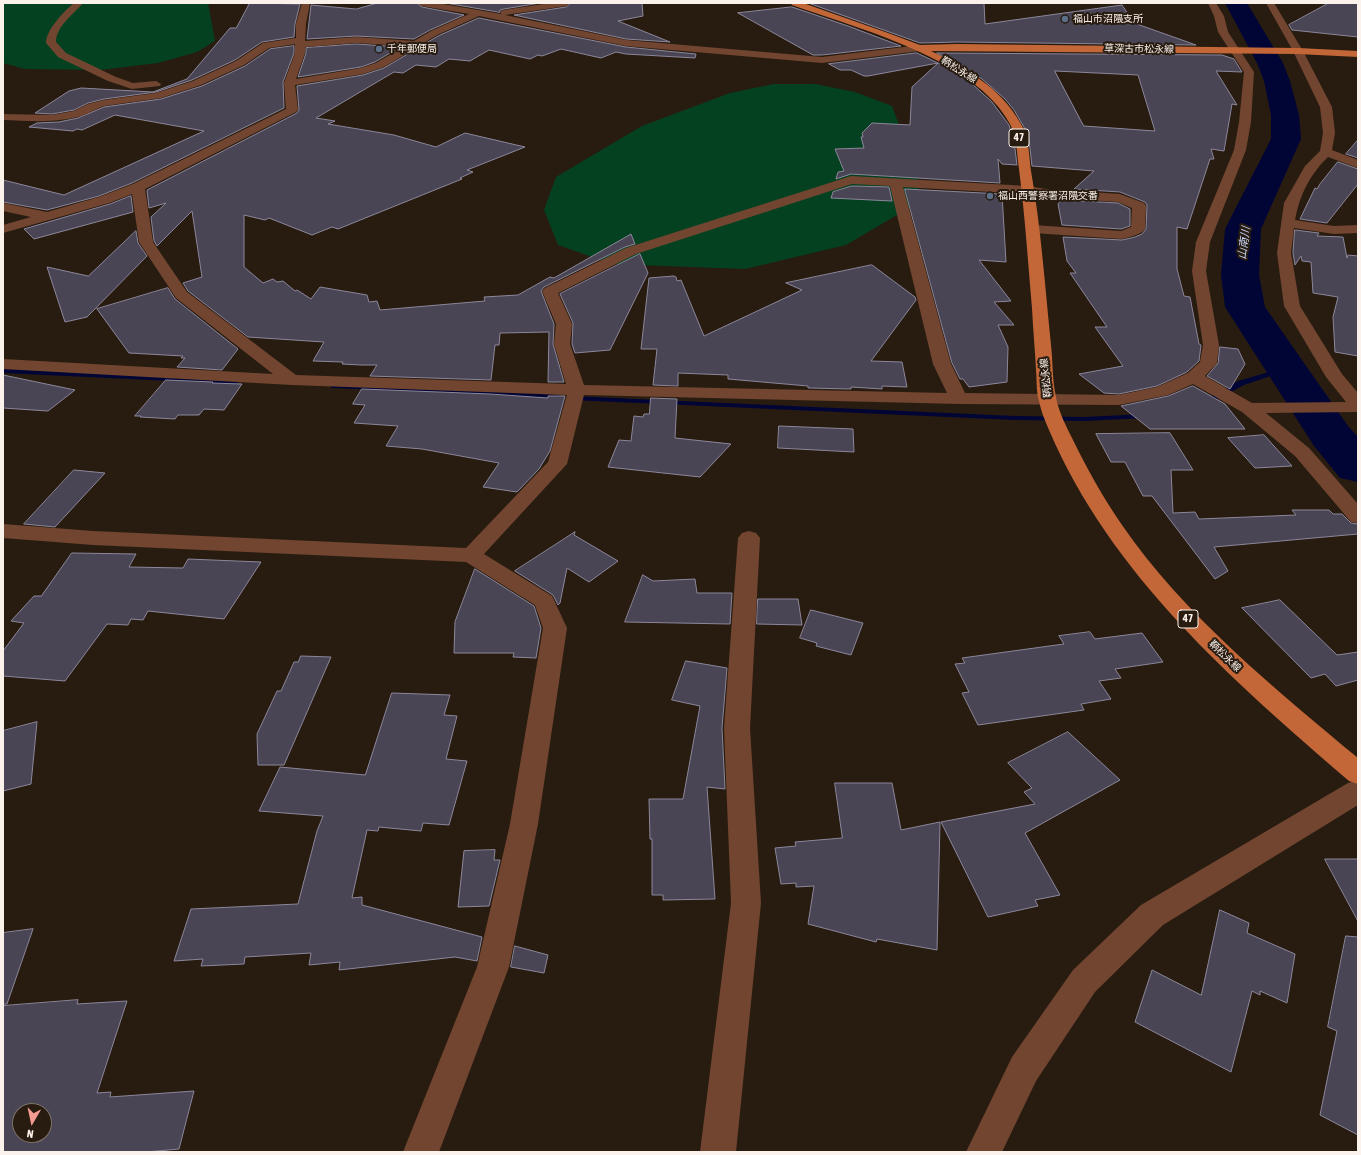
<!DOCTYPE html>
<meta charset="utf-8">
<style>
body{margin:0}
#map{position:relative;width:1361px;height:1155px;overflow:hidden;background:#281c11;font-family:"Asap Condensed",sans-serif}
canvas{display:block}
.frame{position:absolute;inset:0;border:4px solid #fbf2eb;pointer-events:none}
.north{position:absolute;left:12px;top:1103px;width:40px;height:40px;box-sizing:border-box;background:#281c11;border:1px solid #7c7268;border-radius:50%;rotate:189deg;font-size:11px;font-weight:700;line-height:16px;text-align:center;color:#fbf2eb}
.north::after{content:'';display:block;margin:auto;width:14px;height:18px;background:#f59c92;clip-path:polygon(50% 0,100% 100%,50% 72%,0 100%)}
</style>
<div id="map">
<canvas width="1361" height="1155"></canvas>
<div class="frame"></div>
<div class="north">N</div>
</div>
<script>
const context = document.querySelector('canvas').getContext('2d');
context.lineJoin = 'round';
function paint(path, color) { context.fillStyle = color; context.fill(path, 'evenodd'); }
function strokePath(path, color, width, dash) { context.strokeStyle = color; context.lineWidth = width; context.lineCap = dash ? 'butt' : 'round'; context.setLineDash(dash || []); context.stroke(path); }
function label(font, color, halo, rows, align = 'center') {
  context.font = font + ' "Asap Condensed","Noto Sans JP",sans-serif'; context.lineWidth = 4; context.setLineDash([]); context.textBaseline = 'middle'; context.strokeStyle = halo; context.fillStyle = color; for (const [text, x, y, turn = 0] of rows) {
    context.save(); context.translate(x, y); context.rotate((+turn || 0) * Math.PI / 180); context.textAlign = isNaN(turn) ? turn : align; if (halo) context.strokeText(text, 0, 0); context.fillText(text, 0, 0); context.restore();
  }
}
paint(new Path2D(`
 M 3,3 L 208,3 L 215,41 L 197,52 L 158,63 L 100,70 L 25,69 L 3,63 Z
 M 774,84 L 815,84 L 855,92 L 892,106 L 918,176 L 919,202 L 846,245 L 745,269 L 612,264 L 558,245 L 544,210 L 556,177 L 642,126 L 730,93 Z`), '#044121');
paint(new Path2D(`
 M 1286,367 L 1290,369 L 1288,370 L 1244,385 L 1206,405 L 1203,405 L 1199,403 L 1238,381 Z
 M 3,369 L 235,380 L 239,382 L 235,384 L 3,373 Z
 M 331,384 L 559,395 L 563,397 L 559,399 L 334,388 L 331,388 Z
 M 569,396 L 1015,416 L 1084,417 L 1146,414 L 1150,416 L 1146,418 L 1084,421 L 1015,420 L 572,400 L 569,400 Z`), '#000536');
paint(new Path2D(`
 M 1225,3 L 1247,3 L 1283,63 L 1290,81 L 1299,115 L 1301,139 L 1261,229 L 1259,275 L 1265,307 L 1348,426 L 1358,437 L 1358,482 L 1340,478 L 1314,446 L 1225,307 L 1221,275 L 1225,229 L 1271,139 L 1271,115 L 1264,81 L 1257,63 Z`), '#000536');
const building = new Path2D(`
 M 250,3 L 300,4 L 295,24 L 294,37 L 262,42 L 235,60 L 192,80 L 156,92 L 104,99 L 88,103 L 74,110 L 52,114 L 35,113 L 69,91 L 81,88 L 153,92 L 187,79 L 230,28 L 236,28 Z
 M 378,3 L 417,3 L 422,7 L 464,15 L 430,30 L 414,39 L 356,36 L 307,39 L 311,5 L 356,9 Z
 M 446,3 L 540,3 L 504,9 L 500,10 L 500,12 Z
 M 571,3 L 642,3 L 643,16 L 618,21 L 670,42 L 626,39 L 514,15 L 566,7 Z
 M 821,3 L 984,3 L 985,24 L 1122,5 L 1134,23 L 1196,45 L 957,42 L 920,43 L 811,4 Z
 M 1329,3 L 1358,3 L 1358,37 L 1292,30 L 1289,25 Z
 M 792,7 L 848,26 L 901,46 L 822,55 L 813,55 L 738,13 Z
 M 479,18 L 626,47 L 696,54 L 695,58 L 626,54 L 616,52 L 601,58 L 561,49 L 542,56 L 538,55 L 530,59 L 489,50 L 470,61 L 449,59 L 436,67 L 416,65 L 403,73 L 394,72 L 316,118 L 335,121 L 328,124 L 394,135 L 436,147 L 465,133 L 525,147 L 467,170 L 473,172 L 460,178 L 462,179 L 338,229 L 332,227 L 312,235 L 269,218 L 265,220 L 244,215 L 244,267 L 263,283 L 273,279 L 277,282 L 283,281 L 295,291 L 297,290 L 311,299 L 320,287 L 367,295 L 369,302 L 377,301 L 380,310 L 485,301 L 484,297 L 518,295 L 550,277 L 554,278 L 631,234 L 635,244 L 625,247 L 544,287 L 541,291 L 554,324 L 553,344 L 564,382 L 548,382 L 549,332 L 500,333 L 499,345 L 495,345 L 491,380 L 370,376 L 377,365 L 361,365 L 342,364 L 343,362 L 313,361 L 324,342 L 248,337 L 188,291 L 183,283 L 202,277 L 192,211 L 157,246 L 154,241 L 151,217 L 166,203 L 149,208 L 147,190 L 297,113 L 299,110 L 297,86 L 363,75 L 384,68 L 438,36 Z
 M 356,44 L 400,47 L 375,62 L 361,67 L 298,77 L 306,53 L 306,48 Z
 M 294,46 L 294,53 L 283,82 L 284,108 L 132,183 L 99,196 L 47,210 L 3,202 L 3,180 L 64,195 L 204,131 L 115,115 L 82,130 L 77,129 L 73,131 L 29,127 L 37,123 L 59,122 L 78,118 L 104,107 L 161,99 L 202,86 L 245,66 L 270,49 Z
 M 917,53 L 942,65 L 970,82 L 992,102 L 1009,125 L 1014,141 L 1017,165 L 1002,164 L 998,159 L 1000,183 L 851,174 L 836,179 L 838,172 L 844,171 L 835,149 L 864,148 L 861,137 L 863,137 L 862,133 L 872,123 L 910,125 L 912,87 L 938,63 L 868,76 L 864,76 L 851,70 L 840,70 L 829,64 Z
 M 937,53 L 1222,55 L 1234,59 L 1242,72 L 1216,71 L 1237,105 L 1232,104 L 1224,151 L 1211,149 L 1214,159 L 1210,159 L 1187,229 L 1177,227 L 1177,269 L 1184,296 L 1190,297 L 1199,344 L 1201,345 L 1199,361 L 1187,372 L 1157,386 L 1119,394 L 1104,393 L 1079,374 L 1123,366 L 1095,327 L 1107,327 L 1070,273 L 1076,273 L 1067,261 L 1063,237 L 1122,240 L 1135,237 L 1142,234 L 1146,229 L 1147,205 L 1145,202 L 1120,192 L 1074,189 L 1094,171 L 1032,166 L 1029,140 L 1025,129 L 1014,110 L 1005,99 L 982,79 ZM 1055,71 L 1138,75 L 1155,131 L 1084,126 Z
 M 1358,140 L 1358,158 L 1346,154 Z
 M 1338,162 L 1358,169 L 1358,184 L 1327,223 L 1300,219 L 1315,188 L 1317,189 L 1320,184 Z
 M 852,186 L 889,187 L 892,201 L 831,198 L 833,192 Z
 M 905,189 L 1002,194 L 1006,262 L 979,260 L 1011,301 L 994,302 L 1014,325 L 998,325 L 1008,347 L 1007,382 L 969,387 L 963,379 L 960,379 L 952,363 Z
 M 131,196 L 133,212 L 34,239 L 24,229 L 110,204 Z
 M 1063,200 L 1118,203 L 1130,209 L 1130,226 L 1121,229 L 1062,225 L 1058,204 Z
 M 1295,230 L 1319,233 L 1317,236 L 1343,237 L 1347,258 L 1348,255 L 1358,256 L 1358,356 L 1335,352 L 1333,317 L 1338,297 L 1313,293 L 1311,262 L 1302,261 L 1301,256 L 1295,265 L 1293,253 Z
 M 136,231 L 138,243 L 147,256 L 87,317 L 65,322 L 47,267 L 88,276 Z
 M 640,254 L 648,273 L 610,350 L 575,353 L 572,344 L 573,323 L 560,294 Z
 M 872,265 L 915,297 L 916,300 L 871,361 L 902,362 L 907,387 L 882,386 L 882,389 L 851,387 L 851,389 L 808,388 L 808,386 L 728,379 L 728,375 L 678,373 L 678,386 L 653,385 L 657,349 L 641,349 L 649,278 L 674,276 L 676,277 L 677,281 L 681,280 L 704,336 L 802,290 L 786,283 Z
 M 168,288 L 175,299 L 238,349 L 222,370 L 177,367 L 185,358 L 181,358 L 183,356 L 129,353 L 97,309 Z
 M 1220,347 L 1238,349 L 1245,364 L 1230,389 L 1207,376 L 1218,363 Z
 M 3,375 L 75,390 L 48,411 L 3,408 Z
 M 166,380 L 213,382 L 212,383 L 242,384 L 224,410 L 204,409 L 199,415 L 178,415 L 175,419 L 140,417 L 141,416 L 135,416 Z
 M 1193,386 L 1225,404 L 1245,429 L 1150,429 L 1121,406 L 1168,396 Z
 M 362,389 L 490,394 L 548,398 L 548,396 L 565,396 L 550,451 L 539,469 L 517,492 L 483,487 L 499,463 L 422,449 L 386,446 L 398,426 L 354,423 L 365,405 L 353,404 Z
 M 651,398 L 677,399 L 675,438 L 731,444 L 700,477 L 608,467 L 619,440 L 631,441 L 634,416 L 643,417 L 644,414 L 649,414 Z
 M 779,426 L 853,429 L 854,452 L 778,448 Z
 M 1170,433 L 1193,470 L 1171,470 L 1173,513 L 1195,512 L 1199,519 L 1296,515 L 1292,510 L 1329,510 L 1333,514 L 1342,514 L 1351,523 L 1358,524 L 1358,534 L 1214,547 L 1228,571 L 1215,579 L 1152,496 L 1143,496 L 1125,462 L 1111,462 L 1096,434 Z
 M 1264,435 L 1292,466 L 1255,468 L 1228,438 Z
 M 74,470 L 105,473 L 55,527 L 24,524 Z
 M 575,532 L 574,535 L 618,561 L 589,582 L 567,568 L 560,603 L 558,605 L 553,595 L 515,571 Z
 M 72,553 L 136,554 L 129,567 L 183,568 L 188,559 L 261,562 L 224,619 L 148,611 L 143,620 L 131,619 L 128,625 L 107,624 L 65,681 L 3,676 L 3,651 L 24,623 L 11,621 L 34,596 L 41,596 Z
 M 475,569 L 534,606 L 541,628 L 536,658 L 513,657 L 514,653 L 454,653 L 455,622 Z
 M 643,575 L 653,581 L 695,579 L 697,593 L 732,593 L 730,624 L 625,622 Z
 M 758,599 L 798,599 L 802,625 L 757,624 Z
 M 1280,600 L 1337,655 L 1358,652 L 1358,680 L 1336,686 L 1325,674 L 1311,678 L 1242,608 Z
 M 811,610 L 863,623 L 851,655 L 816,646 L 817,643 L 800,638 Z
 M 1090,632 L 1095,639 L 1142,633 L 1163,662 L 1115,669 L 1121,678 L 1099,681 L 1111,699 L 1081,704 L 1084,710 L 978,725 L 962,693 L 969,692 L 955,664 L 965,663 L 962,658 L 1064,644 L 1059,636 Z
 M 301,656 L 331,657 L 284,765 L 258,765 L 257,734 L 277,691 L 281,691 L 294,662 L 298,662 Z
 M 686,661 L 727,668 L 722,728 L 725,789 L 707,787 L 715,899 L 663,900 L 663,895 L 652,895 L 652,839 L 650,839 L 649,799 L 683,799 L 700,706 L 672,700 Z
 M 392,693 L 450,695 L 444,715 L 457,716 L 446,759 L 467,761 L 449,825 L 423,823 L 421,831 L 379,827 L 378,831 L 367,830 L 352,898 L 362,897 L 362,905 L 482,937 L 477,961 L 455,957 L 339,970 L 340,962 L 309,965 L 311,953 L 245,957 L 244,964 L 201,966 L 203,959 L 174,961 L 191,909 L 298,904 L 317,831 L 323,816 L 259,811 L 280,767 L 365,775 Z
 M 37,722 L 31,784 L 3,791 L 3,731 Z
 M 1068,732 L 1120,780 L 1025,833 L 1060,895 L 1035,900 L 1038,906 L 988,917 L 941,822 L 1035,804 L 1024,792 L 1032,788 L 1008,763 Z
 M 835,783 L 892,783 L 901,830 L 940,822 L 937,950 L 877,939 L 876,942 L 808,924 L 814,886 L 796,887 L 796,883 L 781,884 L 775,848 L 796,846 L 795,842 L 842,838 Z
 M 495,850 L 494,860 L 500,860 L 489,906 L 458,907 L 464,851 Z
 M 1325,859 L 1358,859 L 1358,921 Z
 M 1220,910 L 1249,923 L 1247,933 L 1295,954 L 1287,1003 L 1260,991 L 1260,995 L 1252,991 L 1231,1072 L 1135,1022 L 1152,970 L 1201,995 Z
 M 33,929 L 7,1004 L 3,1004 L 3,933 Z
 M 1346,936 L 1358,937 L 1358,1135 L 1320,1115 L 1337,1031 L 1328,1027 Z
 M 515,946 L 548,955 L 544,973 L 511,967 Z
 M 78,1000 L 77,1004 L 127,1001 L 97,1093 L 111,1092 L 110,1097 L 194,1091 L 179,1149 L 146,1152 L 3,1152 L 3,1006 ZM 20,1111 L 44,1111 L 44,1135 L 20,1135 Z`);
paint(building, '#494555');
strokePath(building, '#8c879a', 1);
paint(new Path2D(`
 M 74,3 L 83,3 C 74,14 56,26 56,42 L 66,53 L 116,77 L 133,83 L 156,81 L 161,84 L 160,86 L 132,89 L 108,81 L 58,57 L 46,43 C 46,30 64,11 74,3 Z
 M 302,3 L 310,3 L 306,24 L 305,41 L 356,37 L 414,41 L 431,31 L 469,14 L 422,6 L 418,3 L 437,3 L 501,14 L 501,11 L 504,10 L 550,3 L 570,3 L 566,6 L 505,15 L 626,40 L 822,57 L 920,45 L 925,48 L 920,51 L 822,63 L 626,46 L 479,16 L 437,35 L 384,67 L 363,74 L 295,85 L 298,110 L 296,112 L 145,189 L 153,242 L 187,292 L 296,375 L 566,384 L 554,344 L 556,324 L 542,291 L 545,288 L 626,248 L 851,176 L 1028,186 L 1046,189 L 1120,194 L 1144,203 L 1146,206 L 1145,229 C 1141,235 1129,237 1122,239 L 1033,233 L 1028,232 L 1026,229 L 1028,226 L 1033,225 L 1121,231 L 1131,227 L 1132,208 L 1118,202 L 1046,197 L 1028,194 L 903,187 L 951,364 L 965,393 L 1119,395 L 1157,387 L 1188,373 L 1200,362 L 1203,345 L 1192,271 L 1196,242 L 1234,150 L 1239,122 L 1244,72 L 1218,32 L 1214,16 L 1208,3 L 1216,3 L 1224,16 L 1228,32 L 1254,72 L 1251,122 L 1246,150 L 1210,242 L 1206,271 L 1219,345 L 1217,363 L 1205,376 L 1252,403 L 1346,402 L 1326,377 L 1284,306 L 1277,253 L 1284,203 L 1305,166 L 1320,151 L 1323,133 L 1320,107 L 1293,51 L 1266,3 L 1274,3 L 1303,51 L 1332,107 L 1335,133 L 1332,150 L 1358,160 L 1358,168 L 1328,157 C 1310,174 1299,196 1295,220 L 1334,226 L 1358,225 L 1358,233 L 1334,234 L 1294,228 L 1291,253 L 1300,306 L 1342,374 L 1358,393 L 1358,412 L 1266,413 L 1309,448 L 1358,504 L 1358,523 L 1351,522 L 1295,456 L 1242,412 L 1193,384 L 1168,395 L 1119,405 L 959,404 L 584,395 L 567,464 L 484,554 L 552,596 L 567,628 L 538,824 L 509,967 L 439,1152 L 403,1152 L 477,967 L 510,824 L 543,628 L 535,605 L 466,562 L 93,545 L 3,538 L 3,524 L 93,531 L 466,548 L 548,462 L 567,395 L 292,385 L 3,369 L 3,359 L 273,374 L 176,298 L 139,242 L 132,194 L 109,203 L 3,233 L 3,225 L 31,217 L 3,211 L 3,203 L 47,212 L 99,197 L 133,184 L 286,109 L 284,83 L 295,53 L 295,44 L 269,48 L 244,65 L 201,85 L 161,98 L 104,106 C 95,109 87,115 78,117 C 53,123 28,121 3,120 L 3,114 L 52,115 L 74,111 L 88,104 L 104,100 L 156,93 L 193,81 L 236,61 L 263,43 L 296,38 L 296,24 ZM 356,43 L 405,46 L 376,63 L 361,68 L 296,79 L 305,53 L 305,47 ZM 852,184 L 890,186 L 933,364 L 947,393 L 584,385 L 570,344 L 572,324 L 558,293 L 636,254 Z
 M 749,531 L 756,533 L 760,538 L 750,728 L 761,903 L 736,1152 L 700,1152 L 731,903 L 724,728 L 738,538 L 742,533 Z
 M 1358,780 L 1358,805 L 1163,925 L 1095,992 L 1036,1081 L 1002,1152 L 966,1152 L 1012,1057 L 1073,970 L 1141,905 L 1348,783 Z`), '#71452f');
paint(new Path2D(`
 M 791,3 L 803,3 L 888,33 L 920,45 L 957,44 L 1298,48 L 1358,51 L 1358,57 L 1298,54 L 931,51 C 966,68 1001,88 1021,124 C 1029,137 1029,156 1031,171 C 1041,228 1045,287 1051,345 C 1053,362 1052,380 1056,397 C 1058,409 1064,422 1070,434 C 1085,465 1102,496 1122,525 C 1182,613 1276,690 1358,758 L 1358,784 L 1349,781 C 1232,680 1111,575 1049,430 C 1045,421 1041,411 1039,401 C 1036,391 1037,380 1036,370 C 1035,350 1033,329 1032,308 C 1028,262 1025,216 1019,169 C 1017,155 1017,137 1010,124 C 976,59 857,28 792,5 Z`), '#c46738');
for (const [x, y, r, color] of [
 [1065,19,4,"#5c6f8a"],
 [379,49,4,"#5c6f8a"],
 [990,196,4,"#5c6f8a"]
]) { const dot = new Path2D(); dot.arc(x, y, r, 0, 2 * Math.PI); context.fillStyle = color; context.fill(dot); strokePath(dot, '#281c11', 1.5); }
label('10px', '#fbf2eb', '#281c11', [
 ["福山市沼隈支所",1073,19],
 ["千年郵便局",387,49],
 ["福山西警察署沼隈交番",998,196]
], 'left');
label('10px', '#fbf2eb', '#281c11', [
 ["草深古市松永線",1139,49,1],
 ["鞆松永線",959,70,32],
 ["鞆松永線",1046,378,-96],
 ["鞆松永線",1225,656,44]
]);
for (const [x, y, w] of [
 [1019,138,20],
 [1188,619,20]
]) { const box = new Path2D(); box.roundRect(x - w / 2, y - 9, w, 18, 3); context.fillStyle = '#281c11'; context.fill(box); strokePath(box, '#fbf2eb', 1); }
label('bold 11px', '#fbf2eb', null, [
 ["47",1019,138],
 ["47",1188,619]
]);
label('italic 11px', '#c3d3f5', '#281c11', [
 ["山南川",1244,243,-82]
]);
</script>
